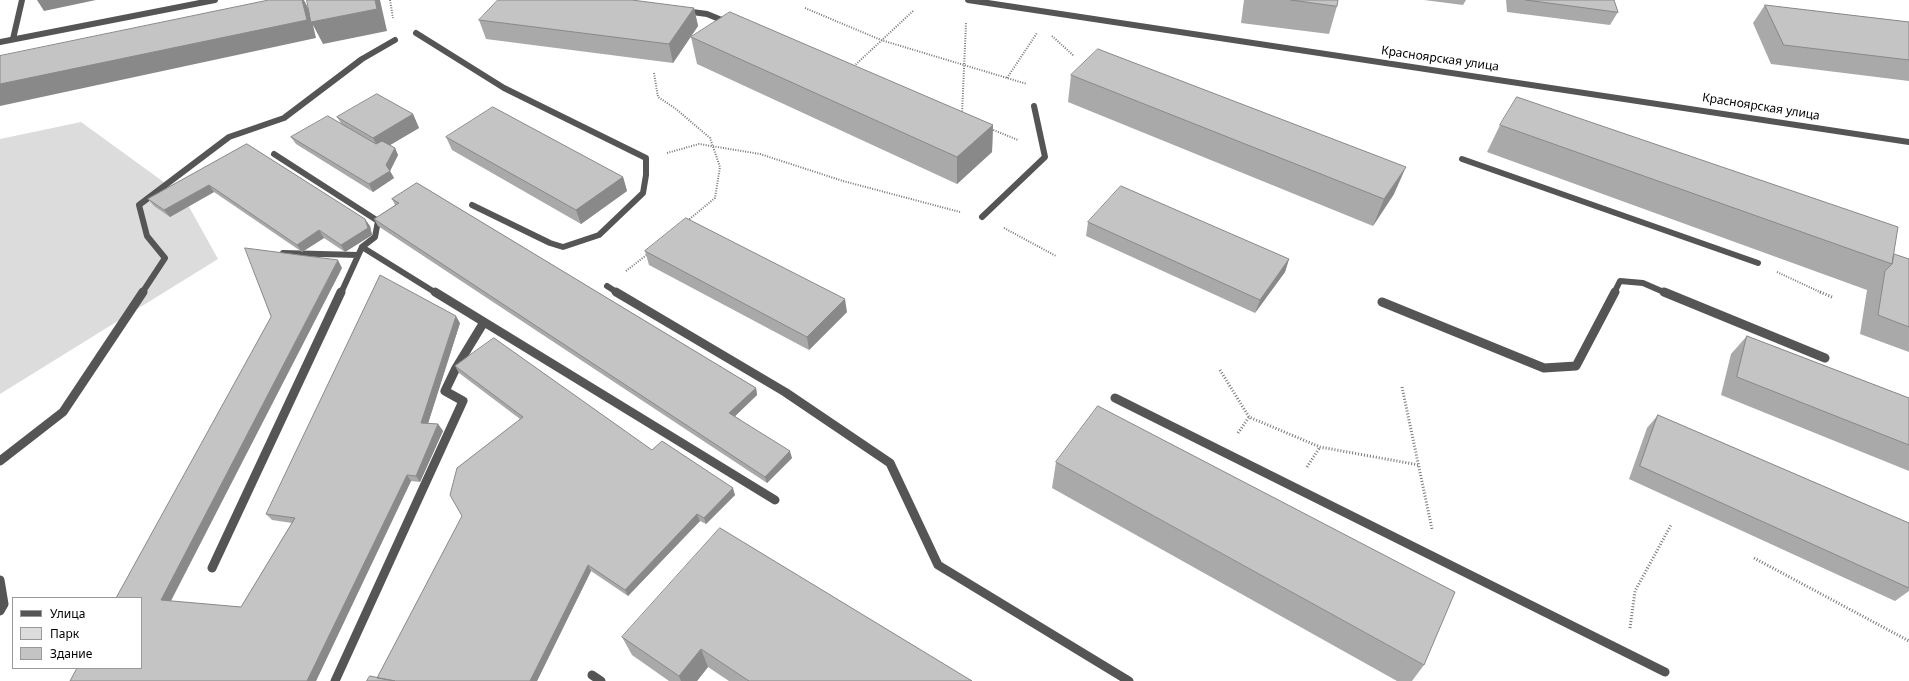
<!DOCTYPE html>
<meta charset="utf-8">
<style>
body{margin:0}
#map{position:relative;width:1909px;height:681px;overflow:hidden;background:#fff;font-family:"Noto Sans",sans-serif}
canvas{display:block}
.legend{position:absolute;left:12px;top:597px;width:130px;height:72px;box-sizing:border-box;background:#fff;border:1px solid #999;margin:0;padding:5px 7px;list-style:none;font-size:12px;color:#000}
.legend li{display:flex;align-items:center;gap:8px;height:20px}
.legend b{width:20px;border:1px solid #999}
</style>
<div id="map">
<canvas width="1909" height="681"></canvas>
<ul class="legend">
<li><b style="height:5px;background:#555"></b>Улица</li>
<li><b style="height:11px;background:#dcdcdc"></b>Парк</li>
<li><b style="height:11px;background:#c4c4c4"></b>Здание</li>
</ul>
</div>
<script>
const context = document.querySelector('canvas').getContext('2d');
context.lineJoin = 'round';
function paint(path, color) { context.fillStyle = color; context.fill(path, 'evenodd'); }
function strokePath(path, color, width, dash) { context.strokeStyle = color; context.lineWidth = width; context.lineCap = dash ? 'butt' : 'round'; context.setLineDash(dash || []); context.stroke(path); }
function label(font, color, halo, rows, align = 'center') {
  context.font = font + ' "Noto Sans",sans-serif'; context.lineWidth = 4; context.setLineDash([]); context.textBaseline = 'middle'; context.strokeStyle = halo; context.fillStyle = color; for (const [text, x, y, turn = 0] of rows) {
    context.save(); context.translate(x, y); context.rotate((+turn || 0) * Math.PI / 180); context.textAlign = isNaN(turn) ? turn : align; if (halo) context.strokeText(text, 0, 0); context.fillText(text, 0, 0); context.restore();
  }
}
paint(new Path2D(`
 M 81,122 L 183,196 L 218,259 L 0,394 L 0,139 Z`), '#dcdcdc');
strokePath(new Path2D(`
 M 390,0 L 393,18
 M 805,8 L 881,40 L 1027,84
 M 1052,36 L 1074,56
 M 852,68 L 913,11
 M 654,73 L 658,97 L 676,109 L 710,138 L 720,167 L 715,198 L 686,222
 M 1007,78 L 1037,33
 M 962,114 L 966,23
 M 991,129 L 1018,140
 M 667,153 L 699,144 L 760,154 L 843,181 L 960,212
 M 1004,228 L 1056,256
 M 626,271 L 649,253
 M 1777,272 L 1822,293`), '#777', 2, [1, 1.5]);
strokePath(new Path2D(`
 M 1820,292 L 1832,297
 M 1220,370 L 1249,417 L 1320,447 L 1419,465
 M 1402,387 L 1432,529
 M 1238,433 L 1249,417
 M 1307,467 L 1320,447
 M 1754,558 L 1909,641
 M 1630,628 L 1635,591 L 1671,525`), '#777', 3, [1, 2]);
strokePath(new Path2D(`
 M 685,11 L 707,14 L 729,23
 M 416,33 L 504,88 L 646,158 L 646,175 L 643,193 L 599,235 L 563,247 L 550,243 L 472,205
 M 13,39 L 22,0
 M 274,154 L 378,221 L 375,237 L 362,247
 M 1462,159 L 1758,263
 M 982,217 L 1045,157 L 1034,106
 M 283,253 L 358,255
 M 607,286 L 618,293
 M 142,293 L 165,258 L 147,236 L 139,205 L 229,137 L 284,118 L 362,59 L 395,40
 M 341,293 L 362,247 L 436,293
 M 1614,293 L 1620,281 L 1643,283 L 1666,293`), '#555', 6);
strokePath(new Path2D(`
 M 435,292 L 775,500
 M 616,292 L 785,392 L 890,463 L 938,565 L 1129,681
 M 1664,292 L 1825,358
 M 1382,302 L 1544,368 L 1576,366 L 1615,292
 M 1115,398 L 1665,672
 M 0,461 L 63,412 L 143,292
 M 212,568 L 341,292
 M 0,580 L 4,604 L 0,611
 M 592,675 L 601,681
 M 335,681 L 463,401 L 445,391 L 456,368 L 484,322`), '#555', 9);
strokePath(new Path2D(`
 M 968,0 L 1909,142
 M 0,42 L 215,0`), '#555', 6);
paint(new Path2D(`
 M 1244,0 L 1338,0 L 1337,6 L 1329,34 L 1241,23 Z
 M 1424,0 L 1466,0 L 1463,5 Z
 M 1506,0 L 1614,0 L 1618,12 L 1610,25 L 1507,12 Z
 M 1765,5 L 1909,22 L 1909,81 L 1771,64 L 1753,23 Z
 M 694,8 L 698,26 L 673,63 L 486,39 L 479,20 Z
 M 691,37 L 993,125 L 992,152 L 957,184 L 697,64 Z
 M 1071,75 L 1394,194 L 1373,226 L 1068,102 Z
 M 413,114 L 419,128 L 390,145 L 395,148 L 398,155 L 390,171 L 394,178 L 373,192 L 296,144 L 291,137 L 341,123 L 337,117 Z
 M 1500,125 L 1909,259 L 1909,352 L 1860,334 L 1867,290 L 1487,152 Z
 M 446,137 L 623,177 L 627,191 L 581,224 L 452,150 Z
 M 247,144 L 370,226 L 372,235 L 345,252 L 324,238 L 302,252 L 214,192 L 170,217 L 154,206 L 148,199 Z
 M 417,183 L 756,388 L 757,395 L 735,416 L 792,458 L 767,483 L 378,226 L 374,219 L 395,205 L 392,199 Z
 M 1088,222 L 1289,259 L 1285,272 L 1255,313 L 1086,236 Z
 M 645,251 L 847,312 L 809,350 L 649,265 Z
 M 342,268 L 171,601 L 241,607 L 292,523 L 272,520 L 266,514 L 460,323 L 428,423 L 438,424 L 443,431 L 420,482 L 411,481 L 316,681 L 70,681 L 141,598 Z
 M 1747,336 L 1909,398 L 1909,471 L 1721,395 L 1731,354 Z
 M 455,366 L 652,450 L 735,495 L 706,524 L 700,521 L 628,596 L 591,571 L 537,681 L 367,681 L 377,678 L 520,419 L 459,373 Z
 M 1658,415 L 1909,523 L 1909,591 L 1895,601 L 1629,479 L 1647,428 Z
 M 1056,462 L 1424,665 L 1412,681 L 1397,681 L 1052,488 Z
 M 622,637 L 972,681 L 729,681 L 708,667 L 697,681 L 669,681 L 632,655 Z`), '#a9a9a9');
paint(new Path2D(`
 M 37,0 L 96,0 L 44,11 Z
 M 302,0 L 304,0 L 310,12 L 375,0 L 380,0 L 387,31 L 323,44 L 313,25 L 316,38 L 0,106 L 0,84 Z
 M 694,8 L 698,26 L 673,63 L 669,44 Z
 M 413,114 L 419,128 L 380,151 L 373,138 Z
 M 993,125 L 992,152 L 957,184 L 957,157 Z
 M 395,148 L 398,155 L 390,171 L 394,178 L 373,192 L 369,184 Z
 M 1406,167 L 1394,194 L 1373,226 L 1384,199 Z
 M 623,177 L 627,191 L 581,224 L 576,210 Z
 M 209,185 L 214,192 L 170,217 L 164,210 Z
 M 365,219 L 370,226 L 372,235 L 345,252 L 341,245 Z
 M 319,230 L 324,238 L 302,252 L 297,245 Z
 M 1289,259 L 1285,272 L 1255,313 L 1260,300 Z
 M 338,260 L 342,268 L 168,606 L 161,600 Z
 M 845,299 L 847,312 L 809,350 L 807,337 Z
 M 456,316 L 460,323 L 426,430 L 421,423 Z
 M 756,388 L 757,395 L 731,420 L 729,413 Z
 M 438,424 L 443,431 L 420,482 L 416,476 Z
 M 790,451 L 792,458 L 767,483 L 765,477 Z
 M 407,475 L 411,481 L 316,681 L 307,681 Z
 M 733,488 L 735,495 L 706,524 L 704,518 Z
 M 697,514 L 700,521 L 628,596 L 625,590 Z
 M 588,565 L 591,571 L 537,681 L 530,681 Z
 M 701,649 L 708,667 L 697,681 L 681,681 L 679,676 Z`), '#898989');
const building = new Path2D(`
 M 269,0 L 302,0 L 307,20 L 0,84 L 0,56 Z
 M 307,0 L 375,0 L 377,9 L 311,22 Z
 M 498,0 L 632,0 L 694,8 L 669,44 L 479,20 Z
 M 1291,0 L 1338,0 L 1337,6 Z
 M 1526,0 L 1614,0 L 1618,12 Z
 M 1765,5 L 1909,22 L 1909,60 L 1784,45 Z
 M 730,12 L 993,125 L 957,157 L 691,37 Z
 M 1098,49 L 1406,167 L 1384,199 L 1071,75 Z
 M 377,94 L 413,114 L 373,138 L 337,117 Z
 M 1517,97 L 1898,227 L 1892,264 L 1500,125 Z
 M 493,107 L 623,177 L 576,210 L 446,137 Z
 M 328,116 L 376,144 L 382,141 L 395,148 L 386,165 L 390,171 L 369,184 L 291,137 Z
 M 247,144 L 365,219 L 368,228 L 341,245 L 319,230 L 297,245 L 209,185 L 164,210 L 148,199 Z
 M 417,183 L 756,388 L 729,413 L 790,451 L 765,477 L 374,219 L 399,203 L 392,199 Z
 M 1121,186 L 1289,259 L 1260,300 L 1088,222 Z
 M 686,218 L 845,299 L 807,337 L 645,251 Z
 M 245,248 L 338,260 L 161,600 L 241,607 L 295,518 L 266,514 L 380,275 L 456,316 L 421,423 L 438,424 L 416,476 L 407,475 L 307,681 L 70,681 L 77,668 L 141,668 L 141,598 L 116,598 L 271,317 Z
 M 1894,254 L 1909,259 L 1909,327 L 1878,315 L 1885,271 L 1892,264 Z
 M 1747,336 L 1909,398 L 1909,445 L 1737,377 Z
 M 494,338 L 652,450 L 662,441 L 733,488 L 704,518 L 697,514 L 625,590 L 588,565 L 530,681 L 395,681 L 377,678 L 462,516 L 450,495 L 457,468 L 523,417 L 455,366 Z
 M 1098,406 L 1455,592 L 1424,665 L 1056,462 Z
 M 1658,415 L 1909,523 L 1909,588 L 1640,466 Z
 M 720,528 L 972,681 L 749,681 L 701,649 L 679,676 L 622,637 Z
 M 370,676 L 395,681 L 367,681 Z`);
paint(building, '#c4c4c4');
strokePath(building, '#898989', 1);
label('12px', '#000', '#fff', [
 ["Красноярская улица",1440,59,8],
 ["Красноярская улица",1761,107,9]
]);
</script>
